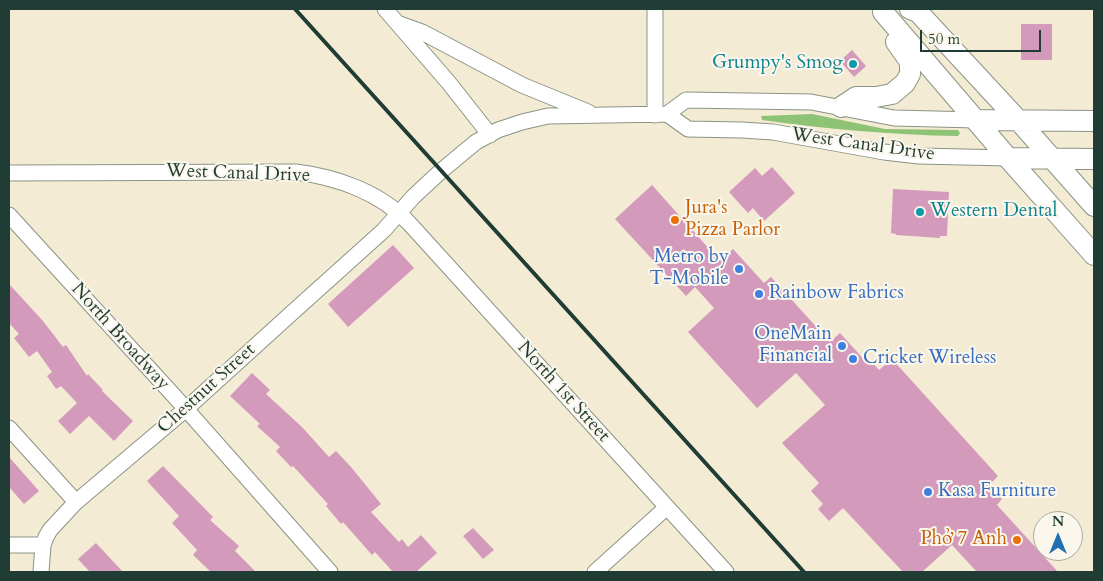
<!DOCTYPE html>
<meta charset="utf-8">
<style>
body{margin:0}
#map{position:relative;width:1103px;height:581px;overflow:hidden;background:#f4ebd4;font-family:Cardo,serif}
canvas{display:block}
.frame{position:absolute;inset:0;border:10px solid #1f3d34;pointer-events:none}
.north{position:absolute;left:1033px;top:511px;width:50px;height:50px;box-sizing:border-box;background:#fbf7ec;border:1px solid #a3ada2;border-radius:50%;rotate:0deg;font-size:14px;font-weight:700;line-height:20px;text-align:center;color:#1f3d34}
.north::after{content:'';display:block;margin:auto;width:18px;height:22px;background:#1f6fb2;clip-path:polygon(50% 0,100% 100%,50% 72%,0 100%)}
.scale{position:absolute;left:920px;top:30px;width:121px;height:22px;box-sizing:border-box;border:2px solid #1f3d34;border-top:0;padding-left:6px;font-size:15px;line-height:18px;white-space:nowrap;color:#1f3d34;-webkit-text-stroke:4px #fbf7ec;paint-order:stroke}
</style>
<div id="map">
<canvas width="1103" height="581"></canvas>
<div class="frame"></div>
<div class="north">N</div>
<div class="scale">50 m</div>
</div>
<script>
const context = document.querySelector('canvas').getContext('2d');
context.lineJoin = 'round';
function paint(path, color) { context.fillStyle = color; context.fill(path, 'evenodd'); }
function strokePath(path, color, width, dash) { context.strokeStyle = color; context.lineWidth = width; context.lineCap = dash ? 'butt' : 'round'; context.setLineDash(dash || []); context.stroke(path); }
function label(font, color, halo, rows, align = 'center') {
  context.font = font + ' Cardo,serif'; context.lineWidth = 4; context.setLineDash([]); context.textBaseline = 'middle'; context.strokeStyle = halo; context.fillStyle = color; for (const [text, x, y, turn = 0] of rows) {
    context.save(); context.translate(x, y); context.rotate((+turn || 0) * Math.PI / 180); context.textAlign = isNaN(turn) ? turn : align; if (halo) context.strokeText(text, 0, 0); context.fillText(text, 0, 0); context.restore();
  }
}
paint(new Path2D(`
 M 812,114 L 885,129 L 958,130 L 960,133 L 958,136 C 892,135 826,129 762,120 L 761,116 Z`), '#8ec375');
paint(new Path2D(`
 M 1021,24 L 1052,24 L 1052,60 L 1021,60 Z
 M 852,50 L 866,66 L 854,77 L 840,61 Z
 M 772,167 L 795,193 L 764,221 L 753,208 L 748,213 L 729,192 L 755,168 L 762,176 Z
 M 652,185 L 720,261 L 733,249 L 764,283 L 771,277 L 830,342 L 840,333 L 869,365 L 872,362 L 879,370 L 892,359 L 998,476 L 989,485 L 1002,499 L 997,505 L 1058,572 L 977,572 L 952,545 L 922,572 L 903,572 L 843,508 L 829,521 L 818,509 L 823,504 L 811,491 L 819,483 L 782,443 L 825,405 L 796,373 L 757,408 L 688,332 L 714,308 L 695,287 L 686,296 L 615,219 Z
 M 893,189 L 949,192 L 947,236 L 940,236 L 940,238 L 896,235 L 896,234 L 891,233 Z
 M 393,245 L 414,268 L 348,327 L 328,304 Z
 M 9,284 L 43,321 L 63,347 L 66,345 L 87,376 L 88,374 L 103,390 L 102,391 L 133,421 L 114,441 L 89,416 L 70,434 L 58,421 L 77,403 L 61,386 L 56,389 L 47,376 L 52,372 L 37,351 L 29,357 L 14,338 L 19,334 L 9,323 Z
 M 252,373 L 270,390 L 266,394 L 302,427 L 329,457 L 336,451 L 351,467 L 381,504 L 371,512 L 399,542 L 402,539 L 408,547 L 421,535 L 437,553 L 416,572 L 393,572 L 375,552 L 372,555 L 343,522 L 341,524 L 326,506 L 328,504 L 293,466 L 291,467 L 276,451 L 280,447 L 257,426 L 260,424 L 230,396 Z
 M 9,457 L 39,491 L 24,504 L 9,487 Z
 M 163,466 L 213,517 L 210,520 L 239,546 L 235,551 L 256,572 L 211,572 L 193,555 L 197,550 L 172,523 L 179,516 L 147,481 Z
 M 473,528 L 494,550 L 483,559 L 463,536 Z
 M 96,543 L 123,572 L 90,572 L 78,559 Z`), '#d39abc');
const minor = new Path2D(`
 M 385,9 L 449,83 L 490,135
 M 397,23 L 422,32 L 522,85 L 588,112
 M 667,114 L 688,129 L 742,130 L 773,132 L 884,152 L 919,156 L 1008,158
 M 655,115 L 655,9
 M 9,173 L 296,172 C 336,177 380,192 409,223 L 726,572
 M 9,215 L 186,409 L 330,572
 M 9,428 L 76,502
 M 9,545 L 43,545
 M 41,572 L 43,545 L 46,537 L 50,530 L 76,502 L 186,409 L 294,311 L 384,230 L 413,197 L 441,171 L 476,142 L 498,130 L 522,122 L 548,116 L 667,114 L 686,100 L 811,102 L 894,118 L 976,120
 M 595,572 L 667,507`);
const major = new Path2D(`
 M 910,9 L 918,12 L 1018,120 L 1094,206
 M 883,12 L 1008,158 L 1094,255
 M 841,107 L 856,97 L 876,97 L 892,94 L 905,83 L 910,74 L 910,62 L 896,42
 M 976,120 L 1094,121
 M 1008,158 L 1094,159`);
strokePath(minor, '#8a9484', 17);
strokePath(major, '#8a9484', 22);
strokePath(minor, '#fff', 15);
strokePath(major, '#fff', 20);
strokePath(new Path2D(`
 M 295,9 L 804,572`), '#1f3d34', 4);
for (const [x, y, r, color] of [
 [853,64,5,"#0f9aa8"],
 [920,212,5,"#0f9aa8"],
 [675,220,5,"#e8710a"],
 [739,269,5,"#3f7fe0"],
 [759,294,5,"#3f7fe0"],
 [842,346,5,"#3f7fe0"],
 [853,359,5,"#3f7fe0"],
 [928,492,5,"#3f7fe0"],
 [1017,540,5,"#e8710a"]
]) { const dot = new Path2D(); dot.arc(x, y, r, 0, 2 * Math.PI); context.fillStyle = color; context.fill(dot); strokePath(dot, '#fbf7ec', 2); }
label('19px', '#0d838f', '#fbf7ec', [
 ["Grumpy's Smog",843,64],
 ["Western Dental",930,212,"left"]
], 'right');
label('19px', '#1f3d34', '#fbf7ec', [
 ["West Canal Drive",863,145,8],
 ["West Canal Drive",238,174,2],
 ["North Broadway",120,337,48],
 ["Chestnut Street",207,389,-42],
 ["North 1st Street",563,392,48]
]);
label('19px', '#c56008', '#fbf7ec', [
 ["Jura's",685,209],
 ["Pizza Parlor",685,231],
 ["Phở 7 Anh",1007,540,"right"]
], 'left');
label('19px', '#366cbe', '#fbf7ec', [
 ["Metro by",729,258,"right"],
 ["T-Mobile",729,280,"right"],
 ["Rainbow Fabrics",769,294],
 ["OneMain",832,335,"right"],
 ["Financial",832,357,"right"],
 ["Cricket Wireless",863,359],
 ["Kasa Furniture",938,492]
], 'left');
</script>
